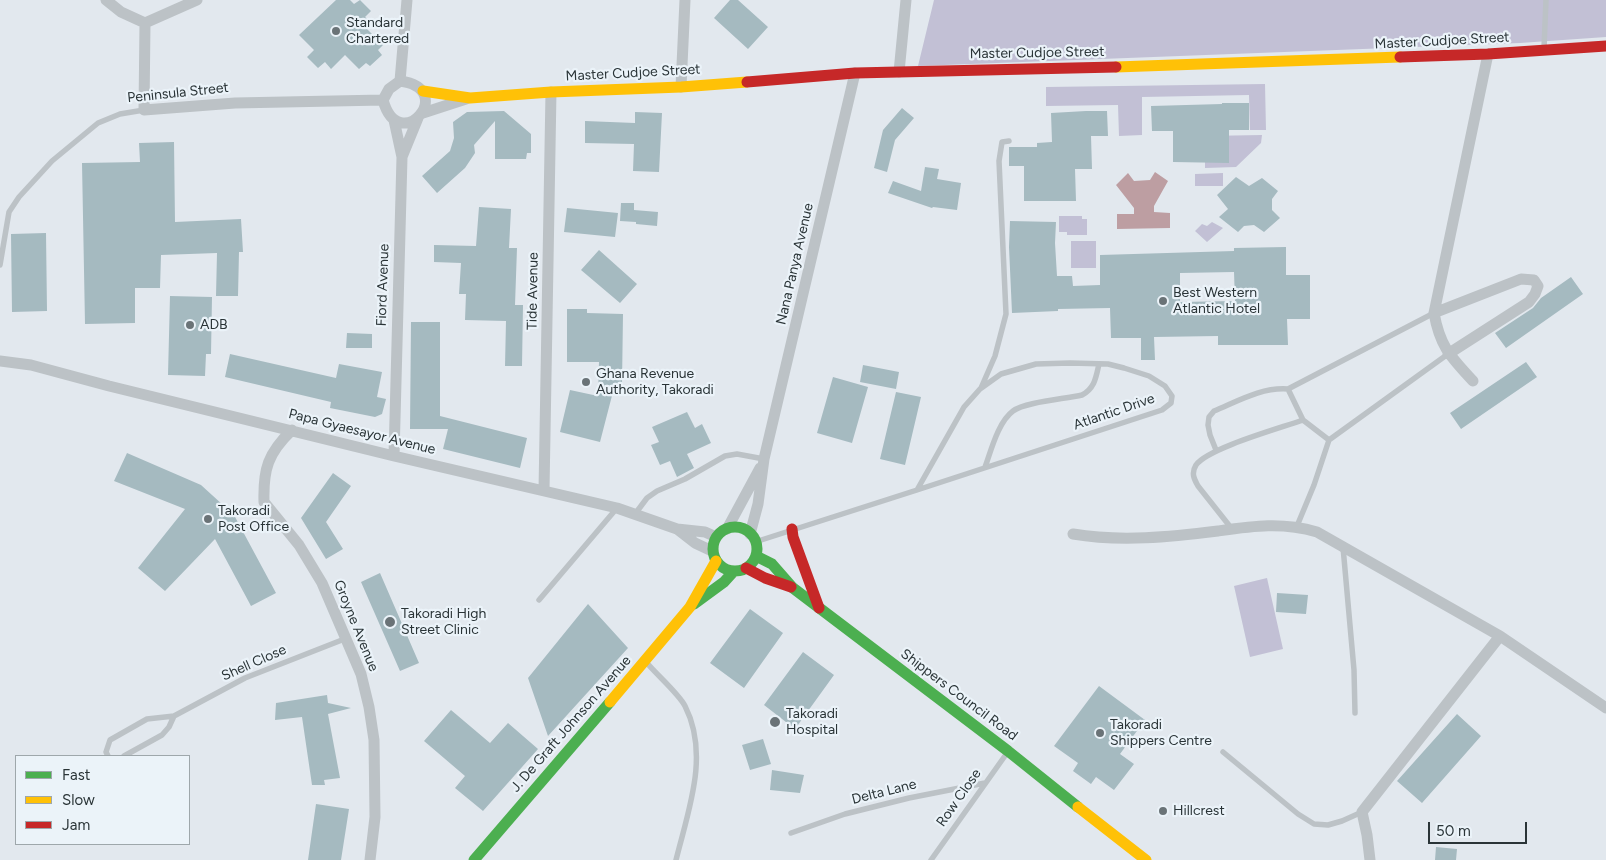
<!DOCTYPE html>
<style>
body{margin:0}
#map{position:relative;width:1606px;height:860px;overflow:hidden;background:#e2e8ee;font-family:Figtree,sans-serif}
canvas{display:block}
.legend{position:absolute;left:15px;top:755px;width:175px;height:90px;box-sizing:border-box;background:#ebf3f9;border:1px solid #9ea7ab;margin:0;padding:6px 9px;list-style:none;font-size:15px;color:#2a3437}
.legend li{display:flex;align-items:center;gap:10px;height:25px}
.legend b{width:25px;border:1px solid #9ea7ab}
.scale{position:absolute;left:1428px;top:822px;width:99px;height:22px;box-sizing:border-box;border:2px solid #2a3437;border-top:0;padding-left:6px;font-size:15px;line-height:18px;white-space:nowrap;color:#2a3437;-webkit-text-stroke:4px #ebf3f9;paint-order:stroke}
</style>
<div id="map">
<canvas width="1606" height="860"></canvas>
<ul class="legend">
<li><b style="height:6px;background:#4caf50"></b>Fast</li>
<li><b style="height:6px;background:#ffc107"></b>Slow</li>
<li><b style="height:6px;background:#c62828"></b>Jam</li>
</ul>
<div class="scale">50 m</div>
</div>
<script>
const context = document.querySelector('canvas').getContext('2d');
context.lineJoin = 'round';
function paint(path, color) { context.fillStyle = color; context.fill(path, 'evenodd'); }
function strokePath(path, color, width, dash) { context.strokeStyle = color; context.lineWidth = width; context.lineCap = dash ? 'butt' : 'round'; context.setLineDash(dash || []); context.stroke(path); }
function label(font, color, halo, rows, align = 'center') {
  context.font = font + ' Figtree,sans-serif'; context.lineWidth = 4.5; context.setLineDash([]); context.textBaseline = 'middle'; context.strokeStyle = halo; context.fillStyle = color; for (const [text, x, y, turn = 0] of rows) {
    context.save(); context.translate(x, y); context.rotate((+turn || 0) * Math.PI / 180); context.textAlign = isNaN(turn) ? turn : align; if (halo) context.strokeText(text, 0, 0); context.fillText(text, 0, 0); context.restore();
  }
}
paint(new Path2D(`
 M 934,0 L 1606,0 L 1606,37 L 1520,43 L 918,66 Z
 M 1265,84 L 1266,130 L 1250,130 L 1249,95 L 1142,97 L 1142,135 L 1119,136 L 1118,105 L 1046,106 L 1046,87 Z
 M 1262,135 L 1261,143 L 1236,167 L 1205,168 L 1205,136 Z
 M 1223,173 L 1223,186 L 1195,186 L 1195,174 Z
 M 1059,216 L 1082,216 L 1082,219 L 1087,219 L 1087,235 L 1067,235 L 1067,232 L 1059,232 Z
 M 1212,222 L 1223,228 L 1207,242 L 1195,231 L 1202,224 L 1207,226 Z
 M 1071,241 L 1096,241 L 1096,268 L 1071,268 Z
 M 1267,578 L 1283,649 L 1250,657 L 1234,586 Z`), '#c2c0d5');
paint(new Path2D(`
 M 1155,172 L 1168,181 L 1154,206 L 1154,212 L 1170,213 L 1170,228 L 1117,229 L 1117,214 L 1134,214 L 1134,208 L 1116,185 L 1128,173 L 1134,181 L 1150,180 Z`), '#bd9ea2');
paint(new Path2D(`
 M 336,0 L 350,0 L 354,4 L 360,0 L 371,11 L 365,17 L 370,21 L 365,27 L 383,45 L 378,50 L 382,55 L 370,66 L 366,63 L 359,69 L 345,55 L 331,69 L 325,62 L 318,68 L 307,57 L 314,50 L 299,35 Z
 M 730,0 L 738,0 L 768,27 L 748,49 L 714,18 Z
 M 1222,103 L 1249,103 L 1249,130 L 1229,130 L 1229,163 L 1173,162 L 1173,131 L 1152,131 L 1151,106 L 1222,104 Z
 M 902,108 L 914,118 L 895,140 L 887,172 L 874,168 L 883,130 Z
 M 504,111 L 531,134 L 531,153 L 527,153 L 526,159 L 495,159 L 495,121 L 474,145 L 475,153 L 465,168 L 437,193 L 422,176 L 450,151 L 454,138 L 453,122 L 467,112 Z
 M 1086,111 L 1107,111 L 1108,136 L 1091,136 L 1092,169 L 1075,169 L 1076,201 L 1024,201 L 1024,166 L 1009,166 L 1009,147 L 1037,147 L 1037,143 L 1052,142 L 1051,113 Z
 M 635,112 L 662,113 L 659,172 L 633,171 L 634,144 L 585,143 L 585,121 L 635,123 Z
 M 174,142 L 175,222 L 241,219 L 243,252 L 239,252 L 238,296 L 216,296 L 217,253 L 161,255 L 160,288 L 135,288 L 135,323 L 85,324 L 82,163 L 140,162 L 139,143 Z
 M 925,167 L 939,169 L 937,179 L 961,183 L 957,210 L 933,207 L 932,208 L 888,193 L 893,181 L 921,191 Z
 M 1236,177 L 1249,186 L 1262,178 L 1278,191 L 1272,199 L 1272,210 L 1280,218 L 1264,232 L 1254,225 L 1244,226 L 1238,232 L 1219,217 L 1228,209 L 1217,195 Z
 M 621,203 L 634,203 L 634,210 L 658,212 L 657,226 L 636,224 L 636,222 L 620,221 Z
 M 479,207 L 511,209 L 509,248 L 517,248 L 515,305 L 523,305 L 522,366 L 505,366 L 506,321 L 465,320 L 466,294 L 459,294 L 461,263 L 434,262 L 434,245 L 476,246 Z
 M 567,208 L 618,213 L 615,237 L 564,232 Z
 M 1010,221 L 1056,222 L 1055,243 L 1057,276 L 1072,276 L 1073,286 L 1100,285 L 1100,255 L 1234,251 L 1234,248 L 1286,247 L 1286,275 L 1310,275 L 1310,319 L 1287,319 L 1288,345 L 1218,345 L 1218,336 L 1154,337 L 1155,360 L 1141,360 L 1141,338 L 1111,338 L 1110,308 L 1058,309 L 1058,311 L 1012,313 L 1009,247 ZM 1234,272 L 1235,301 L 1180,302 L 1180,273 Z
 M 46,233 L 47,311 L 12,312 L 11,234 Z
 M 599,250 L 637,284 L 620,303 L 581,270 Z
 M 1571,277 L 1583,294 L 1506,348 L 1495,333 L 1533,308 L 1541,298 Z
 M 170,296 L 212,297 L 211,354 L 206,354 L 205,376 L 168,375 Z
 M 567,309 L 587,309 L 587,313 L 623,314 L 622,384 L 615,384 L 600,442 L 560,432 L 570,390 L 598,396 L 599,362 L 567,362 Z
 M 411,322 L 440,322 L 440,416 L 527,438 L 520,468 L 443,449 L 448,429 L 410,429 Z
 M 347,333 L 372,334 L 372,348 L 346,348 Z
 M 230,354 L 336,378 L 339,364 L 382,372 L 377,397 L 386,399 L 382,414 L 375,417 L 330,408 L 331,402 L 225,377 Z
 M 1526,362 L 1537,377 L 1461,429 L 1450,413 Z
 M 863,365 L 899,372 L 896,389 L 860,382 Z
 M 833,377 L 868,387 L 852,443 L 817,433 Z
 M 896,392 L 921,397 L 905,465 L 880,459 Z
 M 687,412 L 695,428 L 702,424 L 711,443 L 687,454 L 694,468 L 677,477 L 670,461 L 660,465 L 651,445 L 659,442 L 652,427 Z
 M 127,453 L 201,485 L 234,515 L 276,593 L 251,606 L 215,539 L 165,591 L 138,568 L 185,509 L 114,481 Z
 M 333,473 L 351,486 L 326,522 L 343,549 L 326,559 L 301,518 Z
 M 380,573 L 419,663 L 400,671 L 361,582 Z
 M 1277,593 L 1308,595 L 1306,614 L 1276,612 Z
 M 588,604 L 628,648 L 548,736 L 528,678 Z
 M 750,609 L 783,633 L 744,688 L 710,663 Z
 M 803,652 L 834,675 L 795,729 L 764,705 Z
 M 1099,686 L 1145,720 L 1120,754 L 1134,764 L 1114,790 L 1096,777 L 1091,784 L 1073,771 L 1078,763 L 1054,746 Z
 M 327,695 L 328,703 L 351,708 L 328,714 L 340,778 L 324,780 L 325,785 L 312,785 L 302,717 L 275,720 L 276,703 Z
 M 451,710 L 490,743 L 508,723 L 538,749 L 483,811 L 455,788 L 465,776 L 424,741 Z
 M 1457,714 L 1481,736 L 1422,803 L 1397,781 Z
 M 763,739 L 771,764 L 750,770 L 742,745 Z
 M 772,770 L 804,775 L 800,793 L 770,790 Z
 M 316,804 L 349,809 L 341,860 L 308,860 Z
 M 1436,847 L 1457,849 L 1456,860 L 1435,860 Z`), '#a5bac0');
strokePath(new Path2D(`
 M 1544,48 L 1546,0
 M 0,265 L 9,212 L 19,197 L 52,161 L 98,123 L 120,114 L 144,110
 M 1070,363 L 1108,364 L 1124,368 L 1149,376 L 1165,386 L 1172,396 L 1171,403 L 1162,410 L 917,490 L 964,407 L 980,389 L 1001,374 L 1036,364 Z
 M 981,388 L 995,356 L 1006,314 L 999,161 L 1002,142 L 1009,141
 M 1288,389 L 1303,420 L 1329,440
 M 1216,450 L 1210,435 L 1208,425 L 1209,417 L 1214,411 C 1238,401 1262,387 1288,389 L 1434,313
 M 985,467 C 991,451 998,422 1013,411 C 1025,402 1065,399 1082,395 C 1095,388 1096,377 1099,364
 M 635,514 L 647,498 L 657,491 L 685,479 L 725,456 L 737,454 L 764,459
 M 1297,526 L 1314,485 L 1329,440 L 1448,354
 M 1232,529 L 1198,486 C 1194,479 1191,473 1196,465 C 1208,448 1281,428 1303,420
 M 755,542 L 917,490
 M 1343,547 L 1354,670 L 1355,713
 M 539,600 L 617,508
 M 647,663 C 657,675 679,694 685,706 C 710,755 688,811 676,860
 M 1223,752 L 1298,814 L 1314,824 L 1328,825 L 1342,821 L 1362,812
 M 108,756 L 106,752 L 110,740 L 147,719 L 174,716 L 245,678 L 347,638
 M 124,756 L 162,735 L 169,727 L 174,716
 M 791,833 L 845,814 L 909,798 L 985,783
 M 931,860 L 1007,753`), '#bcc2c6', 5.5);
strokePath(new Path2D(`
 M 106,0 L 121,12 L 145,23 L 197,0
 M 145,23 L 144,110 L 235,103 L 383,100
 M 899,72 L 906,0
 M 400,81 C 459,89 399,158 383,100 L 389,89 Z
 M 400,81 L 407,0
 M 681,87 L 685,0
 M 423,113 L 466,99
 M 394,120 L 402,157
 M 1434,313 L 1521,279 L 1534,280 L 1538,286 L 1535,294 L 1529,302 L 1448,354
 M 0,361 L 31,365 L 109,386 L 394,456 L 617,508 L 677,529 L 705,532 L 716,537
 M 1473,381 C 1451,357 1440,347 1434,313 L 1488,54
 M 292,430 C 268,453 263,469 264,502 L 299,545 L 322,583 L 361,674 L 369,707 L 374,740 L 375,817 L 370,860
 M 394,456 L 402,157 L 418,118
 M 544,490 L 551,92
 M 677,529 L 695,543 L 712,551
 M 727,529 L 760,468
 M 750,534 L 758,504 L 764,459 L 855,73
 M 1073,534 C 1120,542 1171,537 1218,531 C 1254,526 1282,522 1317,532 L 1500,636 L 1606,708
 M 1370,860 L 1367,835 L 1362,812 L 1500,636`), '#bcc2c6', 11);
strokePath(new Path2D(`
 M713 549a22 22 0 1 1 44 0a22 22 0 1 1-44 0Z
 M 756,556 L 772,564 L 793,588 L 1008,751 L 1078,807
 M 694,604 L 724,582 L 734,571
 M 474,860 L 610,702`), '#4caf50', 11);
strokePath(new Path2D(`
 M 1116,67 L 1400,57
 M 423,91 L 470,98 L 551,92 L 681,87 L 747,82
 M 610,702 L 690,607 L 716,561
 M 1078,807 L 1146,860`), '#ffc107', 11);
strokePath(new Path2D(`
 M 1400,57 L 1488,54 L 1606,46
 M 747,82 L 855,73 L 1116,67
 M 792,529 L 793,537 L 819,608
 M 746,568 L 765,578 L 791,587`), '#c62828', 11);
for (const [x, y, r, color] of [
 [336,31,5,"#6a7377"],
 [1163,301,5,"#6a7377"],
 [190,325,5,"#6a7377"],
 [586,382,5,"#6a7377"],
 [208,519,5,"#6a7377"],
 [390,622,6,"#6a7377"],
 [775,722,6,"#6a7377"],
 [1100,733,5,"#6a7377"],
 [1163,811,5,"#6a7377"]
]) { const dot = new Path2D(); dot.arc(x, y, r, 0, 2 * Math.PI); context.fillStyle = color; context.fill(dot); strokePath(dot, '#ebf3f9', 2); }
label('14px', '#2a3437', '#ebf3f9', [
 ["Standard",346,23],
 ["Chartered",346,39],
 ["Best Western",1173,293],
 ["Atlantic Hotel",1173,309],
 ["ADB",200,325],
 ["Ghana Revenue",596,374],
 ["Authority, Takoradi",596,390],
 ["Takoradi",218,511],
 ["Post Office",218,527],
 ["Takoradi High",401,614],
 ["Street Clinic",401,630],
 ["Takoradi",786,714],
 ["Hospital",786,730],
 ["Takoradi",1110,725],
 ["Shippers Centre",1110,741],
 ["Hillcrest",1173,811]
], 'left');
label('14px', '#2a3437', '#ebf3f9', [
 ["Master Cudjoe Street",1442,41,-3],
 ["Master Cudjoe Street",1037,53,-1],
 ["Master Cudjoe Street",633,73,-3],
 ["Peninsula Street",178,93,-6],
 ["Nana Panya Avenue",795,264,-77],
 ["Fiord Avenue",383,285,-88],
 ["Tide Avenue",533,291,-89],
 ["Atlantic Drive",1114,412,-19],
 ["Papa Gyaesayor Avenue",362,432,14],
 ["Groyne Avenue",356,626,68],
 ["Shell Close",254,663,-24],
 ["Shippers Council Road",959,695,37],
 ["J. De Graft Johnson Avenue",571,724,-49],
 ["Delta Lane",884,792,-14],
 ["Row Close",959,798,-55]
]);
</script>
